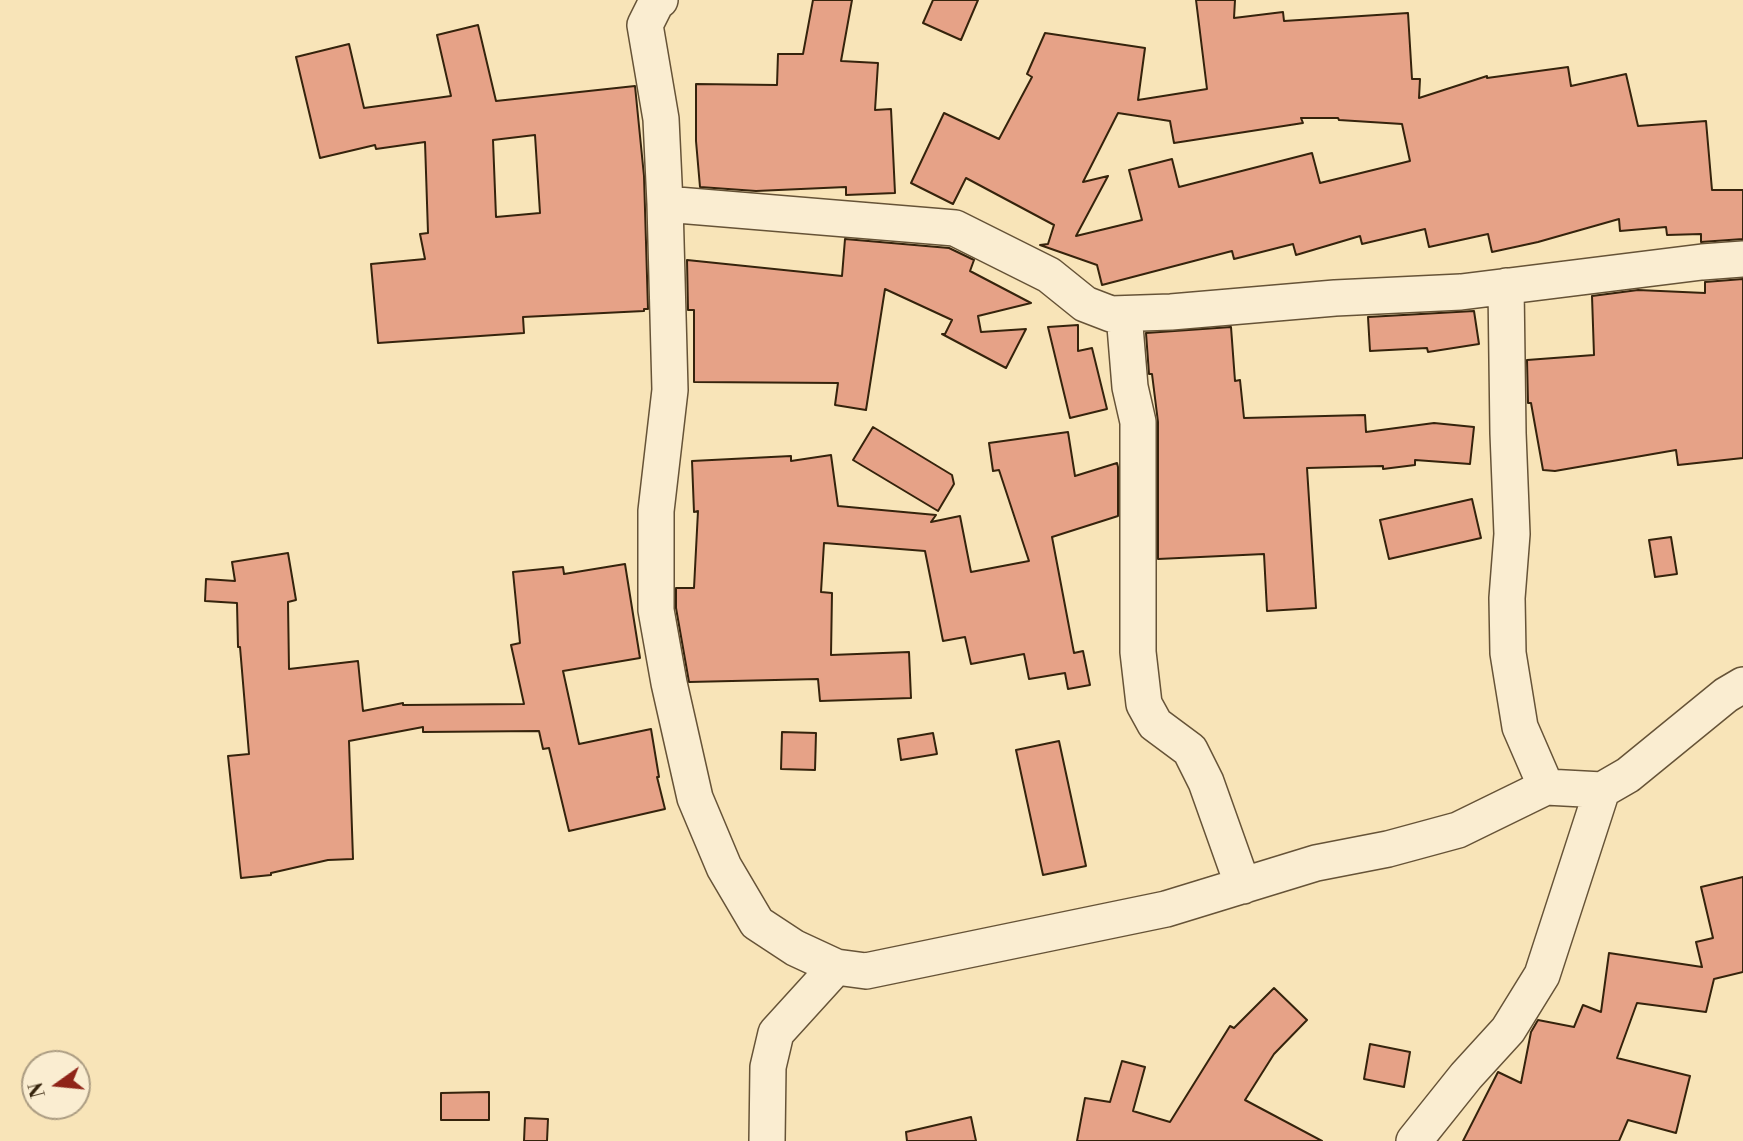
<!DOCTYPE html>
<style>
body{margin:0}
#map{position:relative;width:1743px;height:1141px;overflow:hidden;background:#f8e4b8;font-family:"Libre Bodoni",serif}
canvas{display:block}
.north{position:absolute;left:21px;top:1050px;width:70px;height:70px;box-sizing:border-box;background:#faedd1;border:2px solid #ab9c82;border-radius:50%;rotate:255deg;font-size:19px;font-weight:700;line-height:28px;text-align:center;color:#35230c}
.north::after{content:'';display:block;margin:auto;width:24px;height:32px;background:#8f2418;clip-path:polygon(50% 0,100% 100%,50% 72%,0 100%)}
</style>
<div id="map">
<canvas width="1743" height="1141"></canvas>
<div class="north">N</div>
</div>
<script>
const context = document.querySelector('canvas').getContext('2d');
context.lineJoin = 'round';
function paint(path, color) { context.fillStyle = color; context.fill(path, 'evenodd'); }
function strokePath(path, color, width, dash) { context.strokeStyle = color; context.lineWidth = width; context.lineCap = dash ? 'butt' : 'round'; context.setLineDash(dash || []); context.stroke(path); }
const building = new Path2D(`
 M 813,0 L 852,0 L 841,61 L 878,63 L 875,110 L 891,109 L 895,193 L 846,195 L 846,187 L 756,191 L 700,187 L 696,141 L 696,84 L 777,85 L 778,54 L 803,54 Z
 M 933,0 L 978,0 L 961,40 L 923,23 Z
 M 1196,0 L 1235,0 L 1234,18 L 1283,12 L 1284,21 L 1408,13 L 1412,79 L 1420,79 L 1419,98 L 1487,76 L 1487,78 L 1568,67 L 1571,86 L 1626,74 L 1638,126 L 1706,121 L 1712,190 L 1743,190 L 1743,239 L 1701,242 L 1701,234 L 1667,235 L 1666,227 L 1620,231 L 1619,219 L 1538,242 L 1492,252 L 1488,234 L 1429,247 L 1425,229 L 1362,244 L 1360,236 L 1296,255 L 1293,244 L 1234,259 L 1232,251 L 1102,285 L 1097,265 L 1040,245 L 1048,244 L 1054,225 L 966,178 L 953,204 L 911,183 L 944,113 L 999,139 L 1032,77 L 1027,74 L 1045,33 L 1145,48 L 1138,100 L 1207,89 ZM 1118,113 L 1170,121 L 1174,143 L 1303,123 L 1301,118 L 1338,118 L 1339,120 L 1402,124 L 1410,161 L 1320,183 L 1312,153 L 1179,187 L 1172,159 L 1129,170 L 1142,220 L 1076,236 L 1108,176 L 1083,182 Z
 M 478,25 L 496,101 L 635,86 L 644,176 L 648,309 L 644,309 L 644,311 L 523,317 L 524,333 L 378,343 L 371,264 L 425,259 L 420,234 L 428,233 L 425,142 L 376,149 L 375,145 L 320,158 L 296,57 L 349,44 L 364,108 L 451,96 L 437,35 ZM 535,135 L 540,213 L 496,217 L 493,140 Z
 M 845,239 L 949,248 L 974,260 L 970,271 L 1031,303 L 978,316 L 981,332 L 1026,329 L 1006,368 L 942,334 L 945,334 L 952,320 L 885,289 L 866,410 L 835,405 L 838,383 L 694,382 L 694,310 L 688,310 L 687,260 L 842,276 Z
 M 1743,279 L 1743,458 L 1678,465 L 1676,450 L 1555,471 L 1543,470 L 1531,403 L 1528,403 L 1527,360 L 1594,355 L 1592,296 L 1638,290 L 1705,293 L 1705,282 Z
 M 1474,311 L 1479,344 L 1428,352 L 1427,348 L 1370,351 L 1368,317 Z
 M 1078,325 L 1078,351 L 1092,348 L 1107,409 L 1070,418 L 1048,327 Z
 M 1231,327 L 1235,381 L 1240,380 L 1244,418 L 1365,415 L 1366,432 L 1434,423 L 1474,427 L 1470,464 L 1415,460 L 1415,465 L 1383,469 L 1383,466 L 1307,468 L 1316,608 L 1267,611 L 1264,554 L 1158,559 L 1158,422 L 1152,374 L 1149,374 L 1146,333 Z
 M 873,427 L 952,475 L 954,484 L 938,511 L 853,460 Z
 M 1068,432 L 1075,476 L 1117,463 L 1118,467 L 1118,516 L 1052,537 L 1074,653 L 1083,651 L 1090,685 L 1068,689 L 1065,673 L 1029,679 L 1024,654 L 971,664 L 965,637 L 943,641 L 925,551 L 824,543 L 821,592 L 832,593 L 831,655 L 909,652 L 911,698 L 820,701 L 818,679 L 689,682 L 676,608 L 676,588 L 694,588 L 698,511 L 694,512 L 692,461 L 791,456 L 791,461 L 831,455 L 838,506 L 936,515 L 931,522 L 960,516 L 971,572 L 1029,561 L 999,470 L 993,471 L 989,443 Z
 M 1472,499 L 1481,538 L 1389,559 L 1380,520 Z
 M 1671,537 L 1677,574 L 1655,577 L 1649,540 Z
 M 288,553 L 296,600 L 288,602 L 289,669 L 358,661 L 363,711 L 403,703 L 403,705 L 524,704 L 511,645 L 520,643 L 513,572 L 563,567 L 564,574 L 625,564 L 640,658 L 563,671 L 579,744 L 651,729 L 659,777 L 657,777 L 665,809 L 569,831 L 549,748 L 543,749 L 539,731 L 423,732 L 423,727 L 349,741 L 353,859 L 328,860 L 271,873 L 271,875 L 241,878 L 228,756 L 249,754 L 240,647 L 238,647 L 237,603 L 205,601 L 206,579 L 235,581 L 232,562 Z
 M 782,732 L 816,733 L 815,770 L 781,769 Z
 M 933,733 L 937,754 L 901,760 L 898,739 Z
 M 1059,741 L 1086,866 L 1043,875 L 1016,750 Z
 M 1743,877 L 1743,972 L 1714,979 L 1706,1012 L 1637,1003 L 1617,1058 L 1690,1076 L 1676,1133 L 1628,1120 L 1619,1141 L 1463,1141 L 1498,1072 L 1521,1083 L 1531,1032 L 1538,1020 L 1574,1027 L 1583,1005 L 1601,1012 L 1609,953 L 1702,967 L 1696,942 L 1713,938 L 1701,887 Z
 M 1274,988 L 1307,1020 L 1274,1054 L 1245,1100 L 1322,1141 L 1077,1141 L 1085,1098 L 1110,1102 L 1122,1061 L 1145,1067 L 1133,1111 L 1170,1122 L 1230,1026 L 1234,1028 Z
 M 1370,1044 L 1410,1052 L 1404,1087 L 1364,1079 Z
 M 489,1092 L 489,1120 L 441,1120 L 441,1093 Z
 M 971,1117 L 976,1141 L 907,1141 L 906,1132 Z
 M 525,1118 L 548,1119 L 547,1141 L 524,1141 Z`);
paint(building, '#e6a287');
strokePath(building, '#35230c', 2);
const minor = new Path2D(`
 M 660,0 L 656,3 L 645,25 L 661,119 L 665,204 L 670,390 L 656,511 L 656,610 L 669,683 L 695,798 L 724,867 L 757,923 L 795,948 L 836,967 L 866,971 L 1166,909 L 1316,863 L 1388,849 L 1458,830 L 1546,787 L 1602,790 L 1628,775 L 1726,695 L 1743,685
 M 665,204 L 955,228 L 1049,275 L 1085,304 L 1111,314 L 1171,312 L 1335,298 L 1461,292 L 1702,262 L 1743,259
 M 1506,286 L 1508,433 L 1512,534 L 1507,598 L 1508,653 L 1520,727 L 1546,787
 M 1124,314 L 1130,387 L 1138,422 L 1138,652 L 1144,704 L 1155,724 L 1190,750 L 1206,782 L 1243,886
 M 767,1141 L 768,1067 L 776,1033 L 836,967
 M 1414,1141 L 1466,1076 L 1508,1030 L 1542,975 L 1602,790`);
strokePath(minor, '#665337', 38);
strokePath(minor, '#faedd1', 35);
</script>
